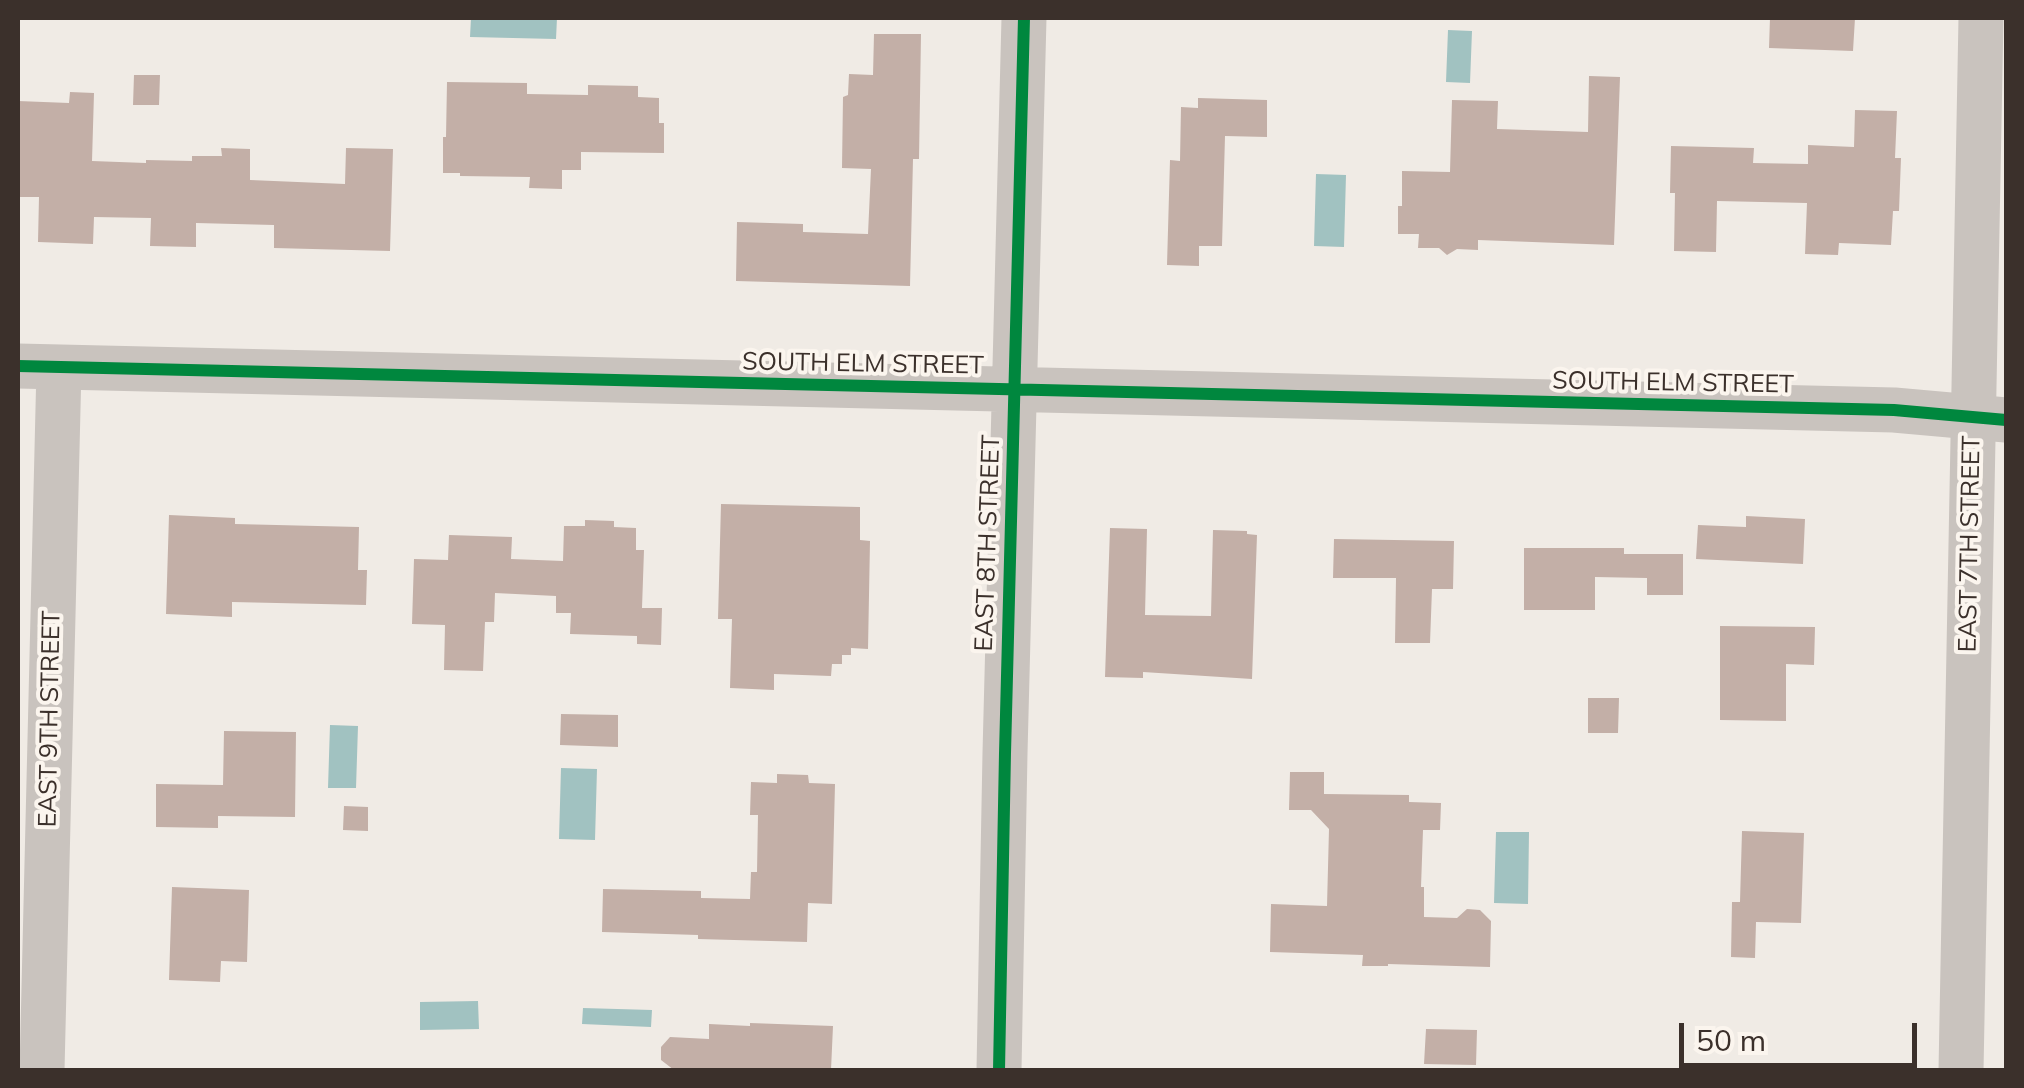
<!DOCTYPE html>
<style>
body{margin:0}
#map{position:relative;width:2024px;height:1088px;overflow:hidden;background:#f0ebe5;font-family:Mulish,sans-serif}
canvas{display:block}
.frame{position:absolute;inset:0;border:20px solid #3b302b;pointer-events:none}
.scale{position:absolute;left:1679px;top:1023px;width:238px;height:45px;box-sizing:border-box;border:5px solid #3b302b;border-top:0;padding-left:12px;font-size:30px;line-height:35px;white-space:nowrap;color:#3b302b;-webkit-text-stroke:8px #fbf5ee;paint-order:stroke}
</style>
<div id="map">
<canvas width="2024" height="1088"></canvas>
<div class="frame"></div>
<div class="scale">50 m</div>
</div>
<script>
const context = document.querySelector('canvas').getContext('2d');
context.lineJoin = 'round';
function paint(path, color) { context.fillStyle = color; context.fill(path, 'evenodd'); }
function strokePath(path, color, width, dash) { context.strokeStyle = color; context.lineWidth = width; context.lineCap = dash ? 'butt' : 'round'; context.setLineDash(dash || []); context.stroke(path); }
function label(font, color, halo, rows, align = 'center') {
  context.font = font + ' Mulish,sans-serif'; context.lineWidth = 8; context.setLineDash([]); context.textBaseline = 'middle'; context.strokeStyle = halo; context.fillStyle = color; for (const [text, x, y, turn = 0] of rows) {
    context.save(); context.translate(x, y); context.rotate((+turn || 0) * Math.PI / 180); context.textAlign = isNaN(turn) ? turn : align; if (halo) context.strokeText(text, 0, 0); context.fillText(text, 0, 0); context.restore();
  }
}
paint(new Path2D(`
 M 471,18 L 557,18 L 556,39 L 470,37 Z
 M 1448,30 L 1472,31 L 1470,83 L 1446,82 Z
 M 1316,174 L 1346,175 L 1344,247 L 1314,246 Z
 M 330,725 L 358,726 L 356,788 L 328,788 Z
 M 561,768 L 597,769 L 595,840 L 559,839 Z
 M 1496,832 L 1529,832 L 1528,904 L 1494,903 Z
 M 478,1001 L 479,1029 L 420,1030 L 420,1002 Z
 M 583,1008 L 652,1010 L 651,1027 L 582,1024 Z`), '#a1c2c1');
paint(new Path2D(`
 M 1770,18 L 1855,18 L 1853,51 L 1769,48 Z
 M 874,34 L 921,34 L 919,159 L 913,159 L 910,286 L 736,281 L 737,222 L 803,224 L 803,232 L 868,234 L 871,169 L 842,168 L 843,97 L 848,95 L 849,74 L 873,75 Z
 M 134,75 L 160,75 L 159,105 L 133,105 Z
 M 1589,76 L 1620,77 L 1614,245 L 1478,240 L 1478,250 L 1457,249 L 1447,255 L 1439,248 L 1418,248 L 1419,234 L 1398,234 L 1398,206 L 1402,206 L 1402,171 L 1450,172 L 1452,100 L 1498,101 L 1497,129 L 1588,132 Z
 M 447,82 L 527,83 L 527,94 L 588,95 L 588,85 L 638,86 L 638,97 L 659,98 L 659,123 L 664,123 L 664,153 L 581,152 L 581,170 L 562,170 L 562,189 L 529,188 L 530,177 L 460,176 L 460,173 L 443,173 L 443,137 L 446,137 Z
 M 70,92 L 94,93 L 92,161 L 146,163 L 146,160 L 192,161 L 192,156 L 222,156 L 221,148 L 250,149 L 250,180 L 345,184 L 346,148 L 393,149 L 390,251 L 274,248 L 274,225 L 196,223 L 196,247 L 150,246 L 151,218 L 94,217 L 93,244 L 38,242 L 39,197 L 18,197 L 18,101 L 69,103 Z
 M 1198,98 L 1267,100 L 1267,137 L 1225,136 L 1222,246 L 1199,246 L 1199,266 L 1167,265 L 1170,160 L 1180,161 L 1181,107 L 1198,108 Z
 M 1855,110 L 1897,111 L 1895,158 L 1901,158 L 1899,211 L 1893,211 L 1891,245 L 1839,243 L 1838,255 L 1805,254 L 1807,203 L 1717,201 L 1716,252 L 1674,251 L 1675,193 L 1670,193 L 1671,146 L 1754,148 L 1753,163 L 1808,164 L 1808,145 L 1854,147 Z
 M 721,504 L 860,507 L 860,540 L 870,541 L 868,649 L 851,648 L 851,655 L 842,655 L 842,664 L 832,664 L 831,676 L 774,674 L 774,690 L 730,688 L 732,619 L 718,619 Z
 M 169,515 L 235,518 L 235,524 L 359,527 L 358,570 L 367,570 L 366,605 L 232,602 L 232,617 L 166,614 Z
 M 1746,516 L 1805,519 L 1803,564 L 1696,559 L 1698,525 L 1746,527 Z
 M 585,520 L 614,521 L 614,527 L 636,528 L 636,550 L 644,550 L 642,608 L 662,608 L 661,645 L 637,644 L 637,636 L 570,634 L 571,613 L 556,613 L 556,596 L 495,593 L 494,622 L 485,622 L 483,671 L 444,670 L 445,625 L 412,624 L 414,559 L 448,560 L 449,535 L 512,537 L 511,559 L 563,561 L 564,526 L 585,526 Z
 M 1110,528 L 1147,529 L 1145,615 L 1211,616 L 1213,530 L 1247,531 L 1247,534 L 1257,535 L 1252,679 L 1143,672 L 1143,678 L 1105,677 Z
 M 1334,539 L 1454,541 L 1453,589 L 1432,589 L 1430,643 L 1395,643 L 1396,578 L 1333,578 Z
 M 1524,548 L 1624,548 L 1624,554 L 1683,554 L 1683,595 L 1647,595 L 1647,578 L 1595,577 L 1595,610 L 1524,610 Z
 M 1720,626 L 1815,627 L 1814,665 L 1786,664 L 1786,721 L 1720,720 Z
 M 1588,698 L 1619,698 L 1618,733 L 1588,733 Z
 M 561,714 L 618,715 L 618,747 L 560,745 Z
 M 224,731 L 296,732 L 295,817 L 218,816 L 218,828 L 156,827 L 156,784 L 223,785 Z
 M 1290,772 L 1324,772 L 1324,794 L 1409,795 L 1409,802 L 1441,803 L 1440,830 L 1423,830 L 1421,887 L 1424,887 L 1424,917 L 1457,918 L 1467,909 L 1480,910 L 1491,921 L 1490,967 L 1388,964 L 1388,966 L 1362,966 L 1363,955 L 1270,952 L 1271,904 L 1327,906 L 1329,829 L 1311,810 L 1289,810 Z
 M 777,774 L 808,775 L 809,783 L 835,784 L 832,904 L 808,903 L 807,942 L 698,939 L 698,935 L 602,932 L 603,889 L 701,891 L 701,898 L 750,899 L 751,872 L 757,872 L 758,815 L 750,815 L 751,782 L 777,783 Z
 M 344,806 L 368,807 L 368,831 L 343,830 Z
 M 1742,831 L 1804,833 L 1801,923 L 1756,922 L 1755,958 L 1731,957 L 1732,902 L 1740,902 Z
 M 172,887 L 249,890 L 247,962 L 221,961 L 220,982 L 169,980 Z
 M 750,1023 L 833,1026 L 831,1070 L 674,1070 L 661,1060 L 661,1047 L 670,1037 L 709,1039 L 709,1024 L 750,1026 Z
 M 1426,1029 L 1477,1030 L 1476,1065 L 1424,1064 Z`), '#c3afa7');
strokePath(new Path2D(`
 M 18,366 L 1894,410 L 2006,420
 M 42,1070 L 59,367
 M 999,1070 L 1005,753 L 1024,18
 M 1961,1070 L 1981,18`), '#c9c3be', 45);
strokePath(new Path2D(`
 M 18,366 L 1894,410 L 2006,420
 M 999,1070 L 1005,753 L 1024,18`), '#00873e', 12);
label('25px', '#3b302b', '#fbf5ee', [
 ["SOUTH ELM STREET",863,364,1],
 ["SOUTH ELM STREET",1673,383,1],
 ["EAST 8TH STREET",988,543,-88],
 ["EAST 7TH STREET",1970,544,-89],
 ["EAST 9TH STREET",50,719,-89]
]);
</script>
